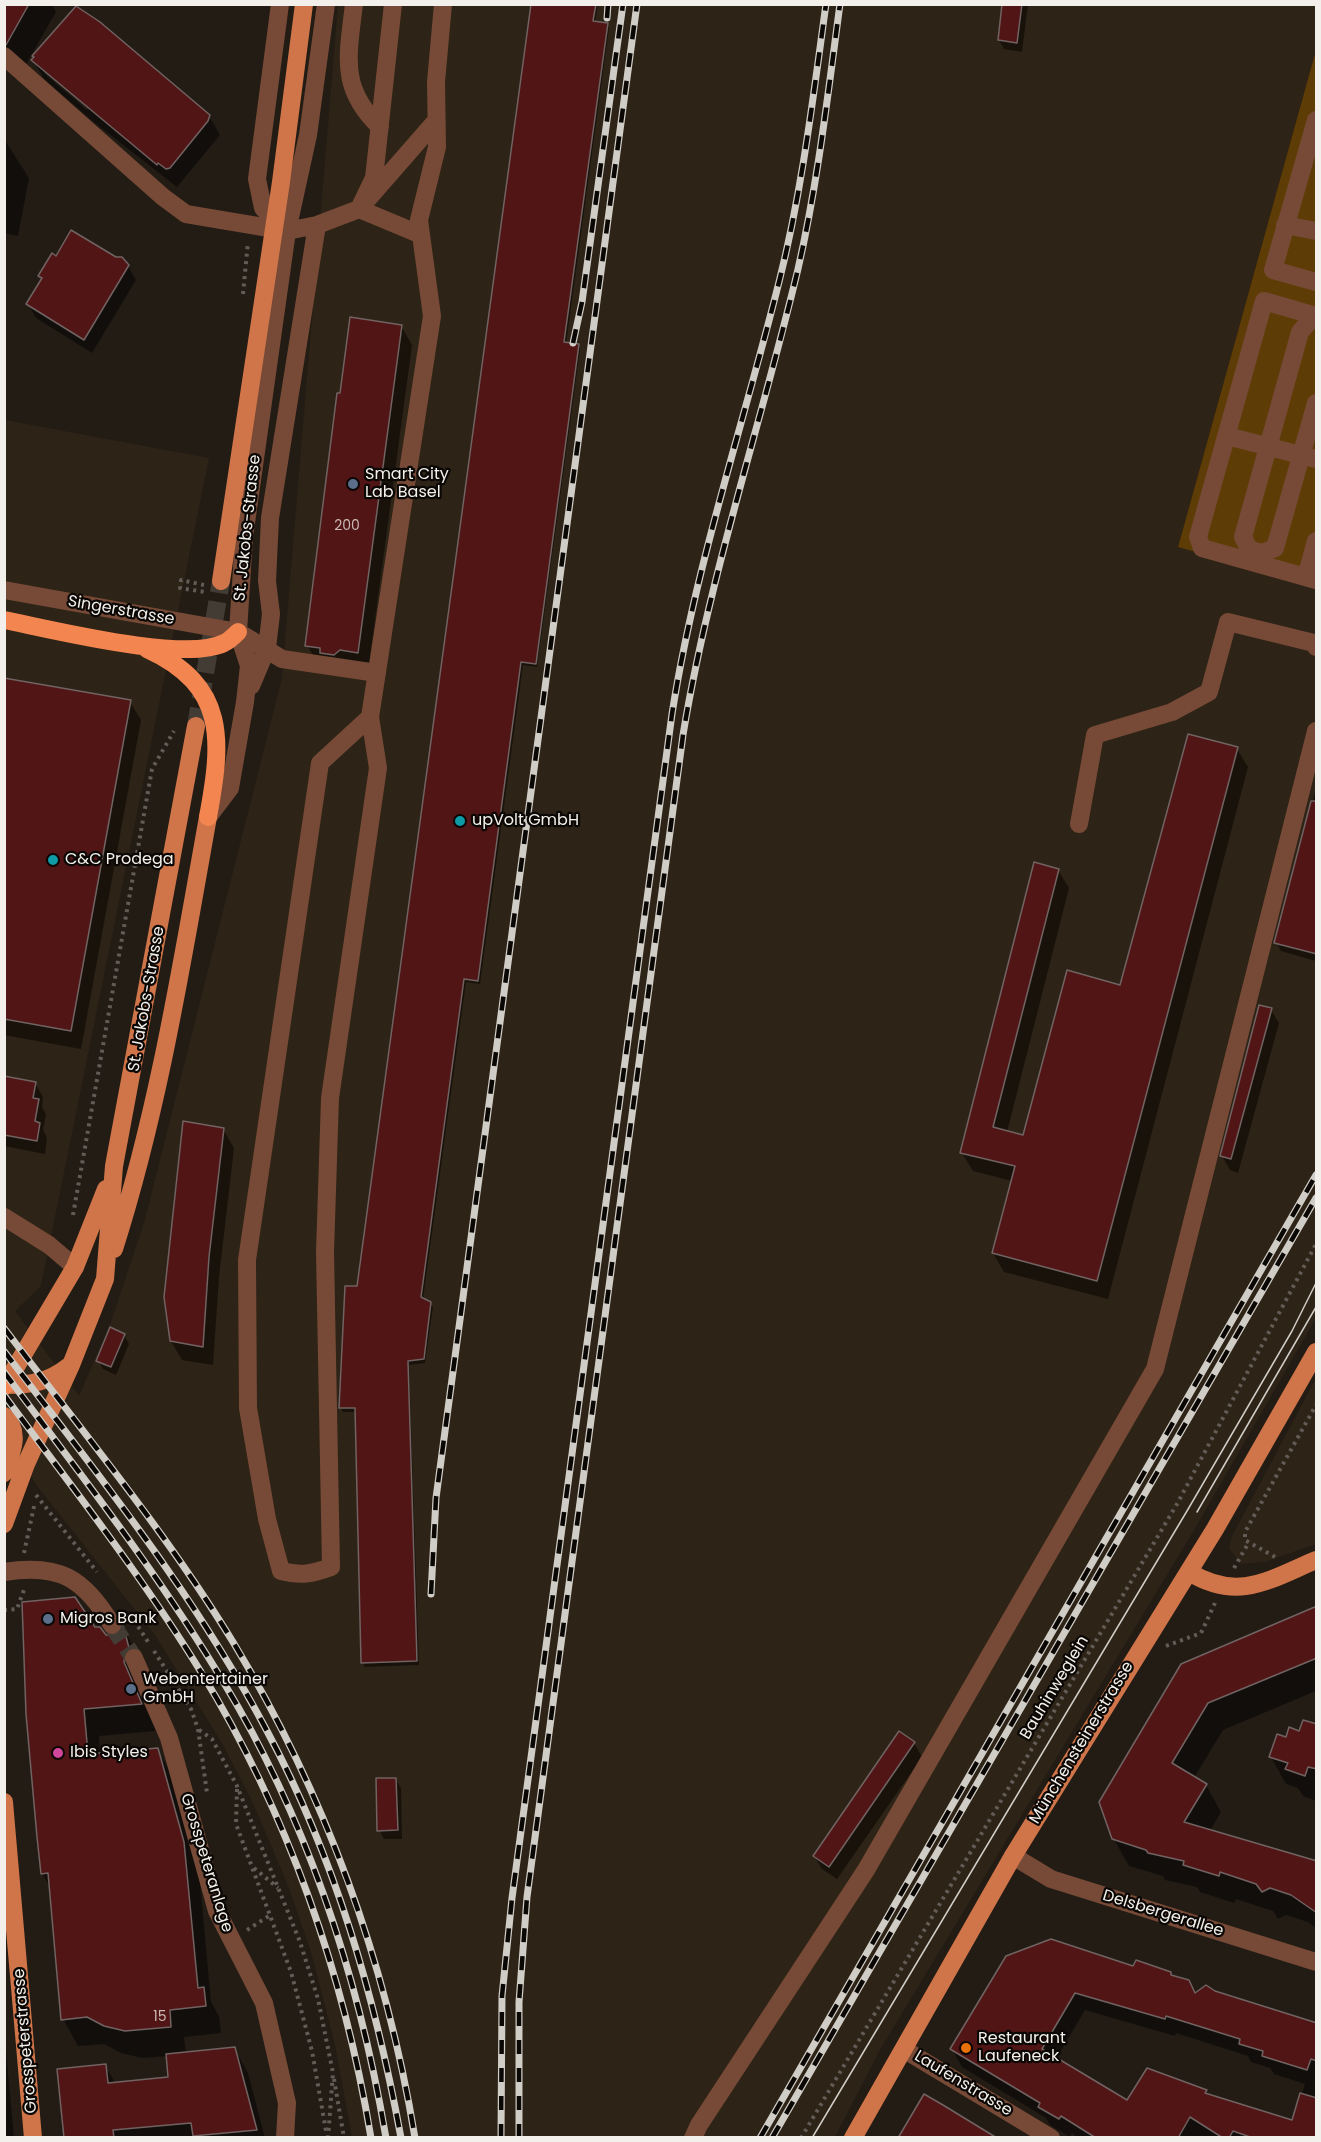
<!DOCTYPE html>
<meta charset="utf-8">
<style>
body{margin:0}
#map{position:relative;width:1321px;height:2142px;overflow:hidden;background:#231c15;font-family:Poppins,sans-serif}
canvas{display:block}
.frame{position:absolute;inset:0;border:6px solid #f3efea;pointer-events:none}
</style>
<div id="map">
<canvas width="1321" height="2142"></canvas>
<div class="frame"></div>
</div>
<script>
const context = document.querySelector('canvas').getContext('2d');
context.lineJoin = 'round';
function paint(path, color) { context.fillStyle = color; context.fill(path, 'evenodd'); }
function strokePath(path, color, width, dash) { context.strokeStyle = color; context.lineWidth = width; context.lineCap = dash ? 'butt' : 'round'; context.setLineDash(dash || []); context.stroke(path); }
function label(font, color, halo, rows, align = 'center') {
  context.font = font + ' Poppins,sans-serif'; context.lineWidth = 4.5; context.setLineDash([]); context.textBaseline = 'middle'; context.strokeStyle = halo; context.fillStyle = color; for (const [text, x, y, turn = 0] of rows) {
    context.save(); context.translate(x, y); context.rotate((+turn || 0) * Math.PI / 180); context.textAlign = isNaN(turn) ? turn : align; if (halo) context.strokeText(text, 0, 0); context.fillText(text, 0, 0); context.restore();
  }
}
paint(new Path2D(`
 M 338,5 L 1316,5 L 1316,50 L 1178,547 L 1316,586 L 1316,1318 L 1197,1525 L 881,2048 L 835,2137 L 352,2137 L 335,2045 L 311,1952 L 289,1888 L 253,1803 L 222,1743 L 155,1635 L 37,1486 L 5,1435 L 5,420 L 209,458 L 41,1286 L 15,1311 L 79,1396 L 111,1322 L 144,1223 L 282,678 Z
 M 1316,1378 L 1316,1544 L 1265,1562 L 1241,1564 L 1229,1548 L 1232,1536 Z`), '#2d2316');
paint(new Path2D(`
 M 1316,50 L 1316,586 L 1178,547 Z`), '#5e3c06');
paint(new Path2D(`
 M 4,4 L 51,4 L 56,12 L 25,66 L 4,58 Z
 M 532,4 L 598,4 L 595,23 L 607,24 L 609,28 L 566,344 L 578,345 L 580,349 L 537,667 L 523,665 L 480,984 L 466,982 L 423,1299 L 433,1307 L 425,1363 L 409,1365 L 419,1665 L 365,1667 L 363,1663 L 357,1412 L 343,1412 L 341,1408 Z
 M 1004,4 L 1028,4 L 1022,52 L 1004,49 L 999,40 Z
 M 76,8 L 209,116 L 220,135 L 177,187 L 95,123 L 44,79 L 33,60 ZM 46,71 L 89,108 L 87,110 L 44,73 Z
 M 4,139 L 29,178 L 18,236 L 4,233 Z
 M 56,258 L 128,266 L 136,280 L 92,353 L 36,318 L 28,304 L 42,281 L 40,276 Z
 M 401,326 L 412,345 L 368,671 L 318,664 L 307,645 Z
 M 4,679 L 130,702 L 141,720 L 81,1049 L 4,1035 Z
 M 1237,749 L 1248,767 L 1108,1299 L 1004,1272 L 993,1253 L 1012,1181 L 973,1171 L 962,1153 L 1058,870 L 1069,888 L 1007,1132 L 1024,1137 L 1121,986 Z
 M 1316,788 L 1316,961 L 1281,951 L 1276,942 Z
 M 1271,1010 L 1279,1023 L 1238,1173 L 1230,1170 L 1222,1156 Z
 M 4,1078 L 35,1083 L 43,1097 L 42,1107 L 46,1114 L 43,1130 L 47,1138 L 45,1154 L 4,1146 Z
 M 223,1129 L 234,1148 L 219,1277 L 213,1365 L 182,1360 L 171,1341 Z
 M 124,1335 L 129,1344 L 116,1375 L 103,1369 L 98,1360 Z
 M 1316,1608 L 1316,1691 L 1223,1730 L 1194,1778 L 1206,1785 L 1221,1812 L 1210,1831 L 1316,1861 L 1316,1928 L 1308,1922 L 1286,1915 L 1278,1919 L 1273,1911 L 1236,1899 L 1234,1903 L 1200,1892 L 1197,1887 L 1165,1880 L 1163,1876 L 1129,1866 L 1113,1838 L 1182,1666 Z
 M 123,1628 L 138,1654 L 138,1690 L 156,1731 L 99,1736 L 100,1755 L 157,1749 L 173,1777 L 199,1871 L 211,2002 L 219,2016 L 221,2033 L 184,2037 L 186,2054 L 235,2049 L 248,2073 L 265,2138 L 65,2138 L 105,2066 L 116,2084 L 170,2078 L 168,2056 L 142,2058 L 121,2053 L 104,2044 L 78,2046 L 63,2019 L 50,1887 L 42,1873 L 94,1629 L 106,1636 L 118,1636 Z
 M 1316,1716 L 1316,1801 L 1303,1796 L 1298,1788 L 1286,1784 L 1271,1757 L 1287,1738 L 1313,1725 Z
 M 914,1743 L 922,1757 L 837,1879 L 822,1869 L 814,1856 Z
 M 395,1779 L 401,1788 L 402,1839 L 384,1839 L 379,1830 Z
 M 1007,1957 L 1134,1967 L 1172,1976 L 1195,1994 L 1215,1993 L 1316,2024 L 1316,2138 L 1078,2138 L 1072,2133 L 1070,2137 L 1050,2125 L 1046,2118 L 962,2067 L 952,2049 ZM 1085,2010 L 1175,2036 L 1176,2033 L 1248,2056 L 1251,2062 L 1270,2068 L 1274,2074 L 1305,2084 L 1293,2121 L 1208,2095 L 1206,2091 L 1128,2102 L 1056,2059 Z
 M 4,2029 L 14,2138 L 4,2138 Z`), '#0007');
const building = new Path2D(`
 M 4,4 L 29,4 L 6,45 L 4,45 Z
 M 531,4 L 596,4 L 593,21 L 608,23 L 564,342 L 579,344 L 536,664 L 521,662 L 478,981 L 464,979 L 421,1297 L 431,1302 L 424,1359 L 408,1361 L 417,1661 L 361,1663 L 355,1408 L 339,1408 L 345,1286 L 357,1286 Z
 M 1002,4 L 1022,4 L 1017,43 L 998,40 Z
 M 76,6 L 100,22 L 210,115 L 208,121 L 170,168 L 166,169 L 158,163 L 157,165 L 31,60 L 34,57 L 32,56 Z
 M 71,230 L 116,257 L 122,257 L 129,265 L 84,340 L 26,304 L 42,278 L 38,276 L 52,253 L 56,256 Z
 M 350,317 L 402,325 L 358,653 L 340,650 L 334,655 L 320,653 L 320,648 L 305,646 L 337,393 L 340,393 Z
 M 4,678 L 131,700 L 71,1031 L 4,1019 Z
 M 1188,734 L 1238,747 L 1097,1281 L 992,1253 L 1015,1166 L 960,1153 L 1034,862 L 1059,869 L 993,1127 L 1023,1135 L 1067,970 L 1120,985 Z
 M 1311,801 L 1317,801 L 1317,954 L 1274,943 Z
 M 1259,1005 L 1272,1008 L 1231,1159 L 1220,1156 Z
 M 4,1076 L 36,1082 L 33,1098 L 39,1099 L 35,1121 L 40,1123 L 37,1141 L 4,1135 Z
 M 183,1121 L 224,1128 L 209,1257 L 203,1347 L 170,1341 L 164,1297 Z
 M 110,1327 L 125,1334 L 111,1367 L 96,1361 Z
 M 75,1597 L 95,1627 L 100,1627 L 106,1635 L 118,1635 L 123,1625 L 129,1648 L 125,1652 L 124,1662 L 142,1704 L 84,1709 L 88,1754 L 158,1748 L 184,1842 L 198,1988 L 204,1987 L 206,2006 L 170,2010 L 171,2027 L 125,2031 L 104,2026 L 87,2017 L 61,2020 L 48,1873 L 41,1874 L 37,1837 L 26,1714 L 22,1602 Z
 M 1317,1606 L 1317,1658 L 1208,1703 L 1172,1763 L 1207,1784 L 1184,1822 L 1317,1861 L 1317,1913 L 1291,1895 L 1270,1888 L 1262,1892 L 1256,1884 L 1220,1872 L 1219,1876 L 1183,1865 L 1184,1861 L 1148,1853 L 1146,1850 L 1112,1839 L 1099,1802 L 1181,1664 Z
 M 1303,1720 L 1317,1724 L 1317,1769 L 1308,1767 L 1305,1776 L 1285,1769 L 1288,1763 L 1269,1757 L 1277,1734 L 1286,1737 L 1289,1727 L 1299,1731 Z
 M 899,1731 L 915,1742 L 829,1867 L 813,1856 Z
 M 376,1778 L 396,1778 L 398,1830 L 377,1831 Z
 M 1051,1939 L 1133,1966 L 1136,1960 L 1171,1972 L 1171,1975 L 1189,1980 L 1195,1993 L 1206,1985 L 1215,1991 L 1317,2023 L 1317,2061 L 1311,2059 L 1307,2070 L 1262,2056 L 1263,2051 L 1239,2044 L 1240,2039 L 1166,2016 L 1165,2019 L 1075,1993 L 1042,2049 L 1127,2100 L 1147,2068 L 1207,2090 L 1205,2093 L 1292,2120 L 1300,2093 L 1317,2098 L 1317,2138 L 1253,2138 L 1233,2131 L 1229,2138 L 1223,2138 L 1190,2117 L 1178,2138 L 1096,2138 L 1061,2116 L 1059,2119 L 1038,2107 L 1040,2103 L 950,2049 L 1006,1956 Z
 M 235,2047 L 257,2130 L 193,2136 L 191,2123 L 113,2130 L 114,2138 L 64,2138 L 57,2069 L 106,2064 L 108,2083 L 168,2077 L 166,2054 Z
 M 924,2094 L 943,2105 L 997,2138 L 898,2138 Z`);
paint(building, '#521516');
strokePath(building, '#706362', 1.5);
strokePath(new Path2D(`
 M 112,1625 L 134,1658`), '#423c35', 18, [18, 9]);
strokePath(new Path2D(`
 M 196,726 L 221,581`), '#423c35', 18, [18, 9]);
strokePath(new Path2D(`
 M 243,294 L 248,242
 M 204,585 L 181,580 L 180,588 L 205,592
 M 73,1215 L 152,769 L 174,731
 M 36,1495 L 97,1572
 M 24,1553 L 35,1502
 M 1275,1557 L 1245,1540 L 1245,1532 L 1316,1405
 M 1234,1568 L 1249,1542
 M 4,1610 L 17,1609 L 25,1587
 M 130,1614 L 150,1645
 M 1166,1646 L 1201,1633 L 1215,1603
 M 154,1651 L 191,1709 L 198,1729 L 207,1793
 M 199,1730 L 212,1739 L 237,1786 L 300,1942 L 318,1999 L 333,2073 L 328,2138
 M 237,1789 L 236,1824 L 291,1972 L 312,2051 L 326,2131
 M 254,1868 L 278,1888
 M 247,1930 L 272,1914
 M 334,2079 L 344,2138
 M 801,2138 L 1177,1504 L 1316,1244`), '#635c56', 4, [3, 4.5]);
strokePath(new Path2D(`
 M 280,4 L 257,179 L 263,208 L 284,228
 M 354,4 C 348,56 339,88 380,127
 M 4,56 L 163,197 L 186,214 L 287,231 L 317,225 L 359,209 L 374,178 L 393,4
 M 1316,120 L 1273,270 L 1316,282
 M 1285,225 L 1316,231
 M 419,234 L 359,209 L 435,122
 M 1315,315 L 1300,332 L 1243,537 L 1249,549 L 1262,553 L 1275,548 L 1316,403
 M 1316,316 L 1264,301 L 1198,537 L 1202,548 L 1316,580
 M 1227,436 L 1316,459
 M 1306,577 L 1316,541
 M 4,590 L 238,632 L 282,659 L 377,673
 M 251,686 L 267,648 L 271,614 L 267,581 L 270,518 L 317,225
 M 370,717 L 320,763 L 247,1260 L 248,1408 L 267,1519 L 281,1571 C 301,1576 312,1574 331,1567 L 325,1252 L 330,1098 L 378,768 L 370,717 L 432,316 L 419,220 L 437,147 L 436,82 L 443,4
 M 208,817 L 230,788 L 245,702 L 249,666 L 238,632 L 244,537 L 287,231 L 308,135 L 326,4
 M 1079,824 L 1095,735 L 1172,712 L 1209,692 L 1228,622 L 1314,643 L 1316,647
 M 4,1217 L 49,1245 L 75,1267
 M 4,1572 C 59,1563 84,1578 112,1625
 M 134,1658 L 169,1738 L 217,1911 L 264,2003 L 287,2103 L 285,2138
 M 1013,1856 L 1051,1879 L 1316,1962
 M 905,2050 L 1051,2138
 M 693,2138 L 699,2125 L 866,1870 L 1155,1369 L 1316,731`), '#764a36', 18);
strokePath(new Path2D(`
 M 221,581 L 281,182 L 304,4
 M 114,1249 C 159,1108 182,962 208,817
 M 6,1385 C 31,1385 49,1382 69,1366
 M 4,1387 L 75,1267 L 106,1189
 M 4,1416 C 22,1432 11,1454 4,1473
 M 4,1524 L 26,1464 L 71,1365 L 105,1279 L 114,1166 L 196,726
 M 1189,1572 C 1238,1602 1269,1580 1316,1560
 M 4,1802 L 33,2138
 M 853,2138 L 1013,1856 L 1215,1529 L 1316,1352`), '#d07549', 18);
strokePath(new Path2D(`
 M 4,620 C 50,629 185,663 224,643 C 229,641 234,636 238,632
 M 147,649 C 228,686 222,741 208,817
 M 4,1385 L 6,1385`), '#f38550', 18);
strokePath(new Path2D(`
 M 1197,1512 L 1316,1307
 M 812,2138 L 1187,1511 L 1292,1331 L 1316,1283`), '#d0ccc6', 1.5);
const rail = new Path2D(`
 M 607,18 L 608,4
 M 573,343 L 582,302 L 623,4
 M 4,1328 C 82,1431 166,1532 233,1642 C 325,1794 386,1962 415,2138
 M 4,1351 C 97,1474 195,1594 267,1731 C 335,1858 375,1996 401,2138
 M 4,1372 C 80,1474 159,1574 224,1683 C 308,1822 359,1978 386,2138
 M 4,1395 C 71,1486 142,1576 201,1672 C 288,1814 344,1974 371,2138
 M 431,1594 L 436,1498 L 637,4
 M 501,2138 L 502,1996 L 512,1898 L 672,714 C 695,567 743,426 779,282 C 802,191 813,98 826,4
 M 519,2138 L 519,2002 L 527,1897 L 683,735 C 709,577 761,424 798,269 C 818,182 828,93 840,4
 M 760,2138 L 1316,1175
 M 772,2138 L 1316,1198`);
strokePath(rail, '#d0ccc6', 7);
strokePath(rail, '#0a0705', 4.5, [14]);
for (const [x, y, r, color] of [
 [353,484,6,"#5c6f8a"],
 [460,821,6,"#0f9aa8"],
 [53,860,6,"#0f9aa8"],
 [48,1619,6,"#5c6f8a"],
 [131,1689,6,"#5c6f8a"],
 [58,1753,6,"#d1479c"],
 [966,2048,6,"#e8710a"]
]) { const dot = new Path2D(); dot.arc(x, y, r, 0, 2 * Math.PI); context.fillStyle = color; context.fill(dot); strokePath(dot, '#0a0705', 2); }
label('14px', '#cbb8b5', null, [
 ["200",347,526],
 ["15",160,2017]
]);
label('16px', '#f3efea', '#0a0705', [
 ["Smart City",365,475],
 ["Lab Basel",365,493],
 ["upVolt GmbH",472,821],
 ["C&C Prodega",65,860],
 ["Migros Bank",60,1619],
 ["Webentertainer",143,1680],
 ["GmbH",143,1698],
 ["Ibis Styles",70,1753],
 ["Restaurant",978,2039],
 ["Laufeneck",978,2057]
], 'left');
label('16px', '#f3efea', '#0a0705', [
 ["St. Jakobs-Strasse",248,528,-84],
 ["Singerstrasse",121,611,10],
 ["St. Jakobs-Strasse",147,999,-80],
 ["Bauhinweglein",1055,1688,-59],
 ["Münchensteinerstrasse",1082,1743,-59],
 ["Grosspeteranlage",206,1863,73],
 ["Delsbergerallee",1163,1914,17],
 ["Grosspeterstrasse",26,2041,-95],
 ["Laufenstrasse",963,2084,31]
]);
</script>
